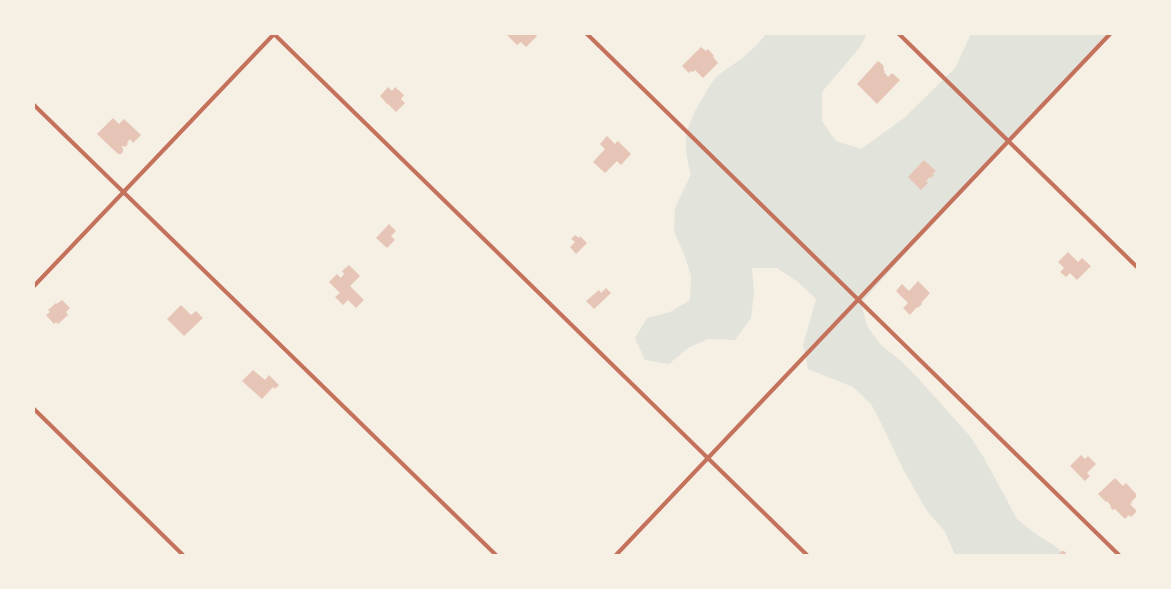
<!DOCTYPE html>
<style>
body{margin:0}
#map{position:relative;width:1171px;height:589px;overflow:hidden;background:#f6efe4;font-family:Merriweather,serif}
canvas{display:block}
.frame{position:absolute;inset:0;border:35px solid #f6efe4;pointer-events:none}
</style>
<div id="map">
<canvas width="1171" height="589"></canvas>
<div class="frame"></div>
</div>
<script>
const context = document.querySelector('canvas').getContext('2d');
context.lineJoin = 'round';
function paint(path, color) { context.fillStyle = color; context.fill(path, 'evenodd'); }
function strokePath(path, color, width, dash) { context.strokeStyle = color; context.lineWidth = width; context.lineCap = dash ? 'butt' : 'round'; context.setLineDash(dash || []); context.stroke(path); }
paint(new Path2D(`
 M 766,34 L 867,34 L 860,47 L 822,92 L 822,121 L 836,141 L 861,149 L 904,118 L 955,68 L 971,34 L 1111,34 L 904,255 L 861,303 L 867,326 L 881,345 L 900,360 L 918,378 L 969,435 L 983,456 L 1017,519 L 1036,534 L 1055,546 L 1066,555 L 955,555 L 945,532 L 927,511 L 903,469 L 882,425 L 871,404 L 853,387 L 808,369 L 803,345 L 816,299 L 798,282 L 777,268 L 752,268 L 754,292 L 751,318 L 735,340 L 708,339 L 688,348 L 669,364 L 645,360 L 635,338 L 647,318 L 670,312 L 690,300 L 691,276 L 684,254 L 674,232 L 675,208 L 691,174 C 681,142 686,124 704,96 C 707,90 711,83 715,78 C 725,69 737,63 747,54 C 754,48 760,41 766,34 Z`), '#e2e4dc');
paint(new Path2D(`
 M 509,34 L 535,34 L 537,36 L 526,47 L 521,42 L 517,45 L 507,35 Z
 M 701,47 L 706,51 L 708,49 L 714,56 L 713,57 L 718,63 L 703,78 L 695,70 L 693,72 L 691,71 L 689,73 L 682,66 Z
 M 878,61 L 883,65 L 884,67 L 883,69 L 885,71 L 884,72 L 888,77 L 892,73 L 900,80 L 877,104 L 857,84 Z
 M 388,87 L 392,91 L 395,87 L 404,95 L 401,99 L 405,103 L 396,112 L 388,104 L 388,105 L 380,96 Z
 M 113,118 L 119,124 L 124,119 L 141,135 L 133,143 L 130,139 L 127,143 L 128,144 L 125,147 L 123,146 L 122,147 L 123,149 L 123,152 L 121,154 L 118,154 L 97,134 Z
 M 607,136 L 615,144 L 618,141 L 631,154 L 621,165 L 617,161 L 605,173 L 593,162 L 605,149 L 600,144 Z
 M 924,160 L 936,171 L 932,174 L 934,175 L 931,178 L 930,177 L 926,181 L 928,183 L 921,190 L 908,177 Z
 M 389,224 L 396,231 L 391,236 L 395,240 L 387,248 L 376,238 Z
 M 575,235 L 579,238 L 580,236 L 587,243 L 576,254 L 570,247 L 575,242 L 571,239 Z
 M 1068,252 L 1078,262 L 1082,258 L 1091,266 L 1077,280 L 1070,273 L 1066,277 L 1060,272 L 1064,268 L 1058,262 Z
 M 349,265 L 360,276 L 350,286 L 364,300 L 356,308 L 348,300 L 343,305 L 335,297 L 340,293 L 329,282 L 337,274 L 341,278 L 344,274 L 342,271 Z
 M 918,281 L 930,293 L 921,303 L 922,304 L 918,308 L 917,307 L 910,315 L 903,308 L 908,303 L 896,291 L 902,284 L 909,291 Z
 M 606,288 L 611,293 L 594,309 L 586,301 L 599,290 L 601,293 Z
 M 62,300 L 70,308 L 66,312 L 68,315 L 58,324 L 56,322 L 54,324 L 46,315 L 50,312 L 48,310 L 56,303 L 57,304 Z
 M 181,305 L 191,315 L 196,311 L 203,318 L 184,336 L 167,319 Z
 M 253,370 L 265,380 L 269,375 L 279,385 L 275,389 L 273,387 L 262,399 L 242,381 Z
 M 1081,455 L 1085,459 L 1088,456 L 1096,464 L 1087,473 L 1090,476 L 1085,481 L 1070,466 Z
 M 1115,478 L 1123,486 L 1126,483 L 1137,495 L 1137,496 L 1131,502 L 1132,503 L 1130,504 L 1137,511 L 1131,517 L 1129,515 L 1125,519 L 1115,509 L 1113,510 L 1110,507 L 1111,506 L 1107,501 L 1106,502 L 1098,494 Z
 M 1062,551 L 1064,551 L 1066,553 L 1066,555 L 1058,555 Z`), '#e6c5b7');
strokePath(new Path2D(`
 M 274,34 L 807,555
 M 587,34 L 1119,555
 M 899,34 L 1137,267
 M 34,105 L 496,555
 M 34,286 L 274,34
 M 34,409 L 183,555
 M 616,555 L 1110,34`), '#c5725c', 4);
</script>
